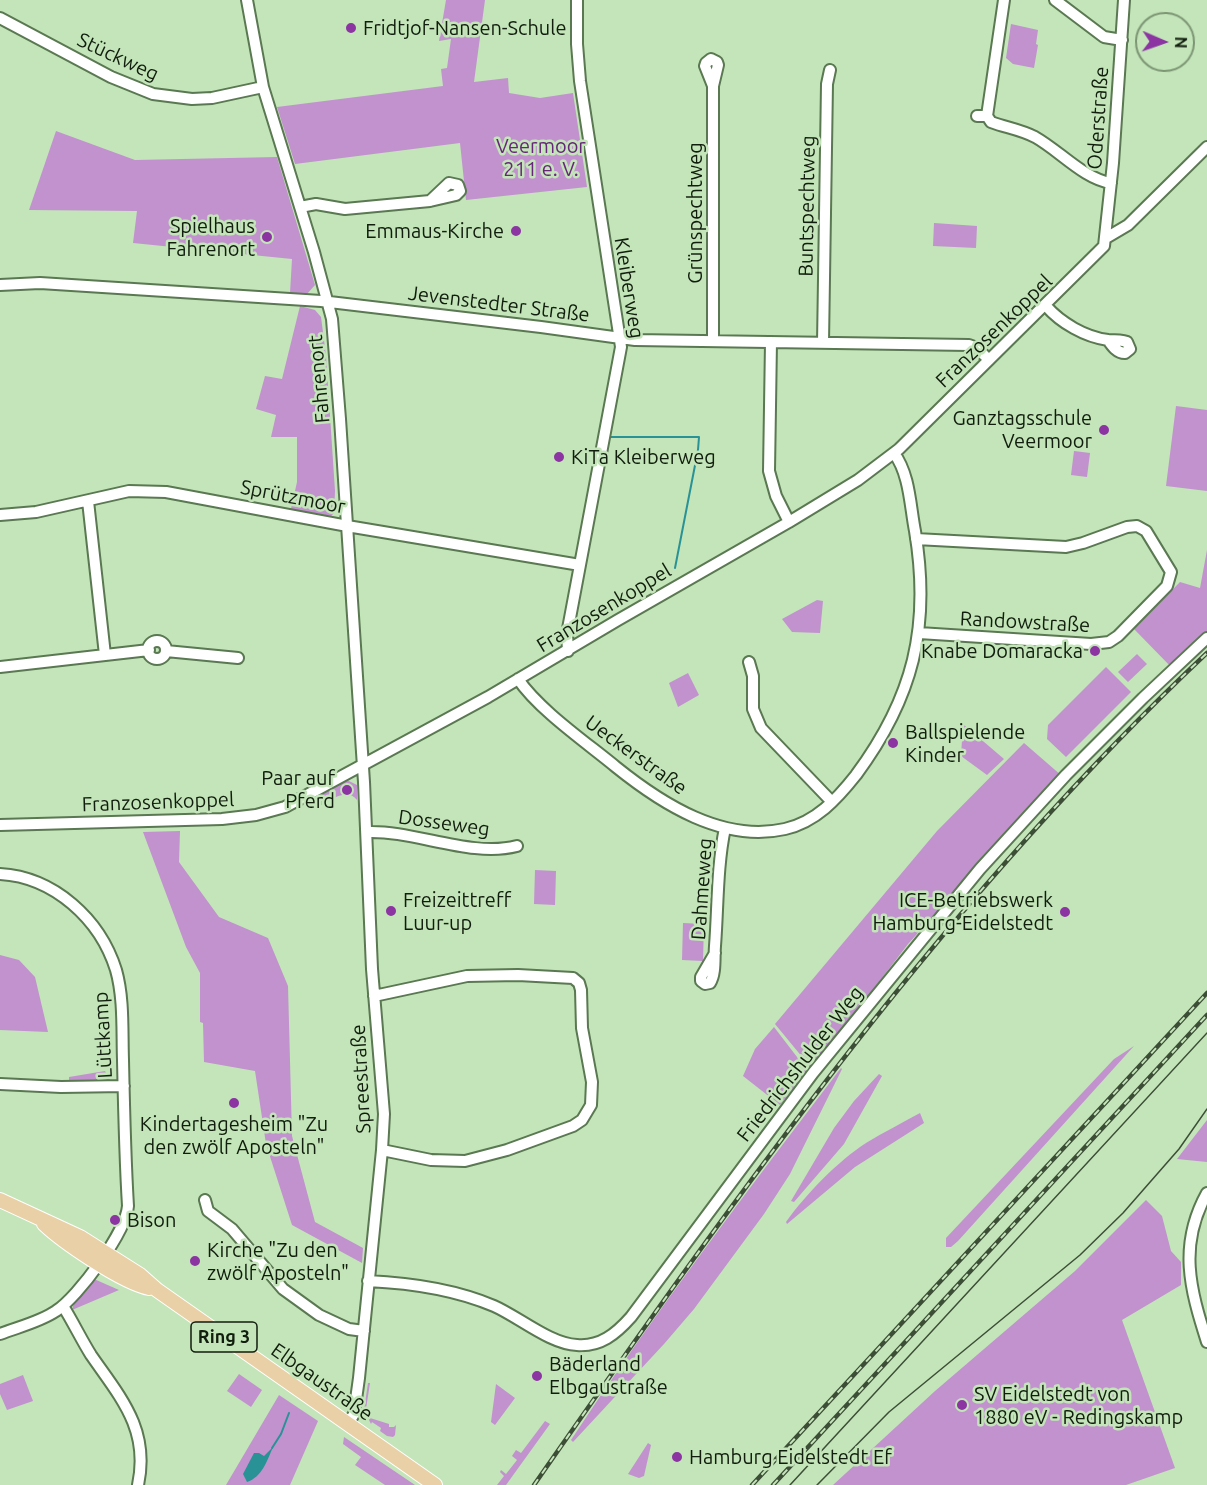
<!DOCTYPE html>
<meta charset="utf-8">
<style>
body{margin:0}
#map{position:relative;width:1207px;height:1485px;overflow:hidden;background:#c3e5b9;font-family:Ubuntu,sans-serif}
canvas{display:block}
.north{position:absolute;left:1135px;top:12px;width:60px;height:60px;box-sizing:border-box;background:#c3e5b9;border:2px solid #7c9574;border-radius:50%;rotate:92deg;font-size:16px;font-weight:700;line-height:24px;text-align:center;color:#111d0d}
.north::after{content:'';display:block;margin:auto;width:21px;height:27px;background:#8b34a2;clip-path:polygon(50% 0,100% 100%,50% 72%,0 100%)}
</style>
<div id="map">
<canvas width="1207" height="1485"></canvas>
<div class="north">N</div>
</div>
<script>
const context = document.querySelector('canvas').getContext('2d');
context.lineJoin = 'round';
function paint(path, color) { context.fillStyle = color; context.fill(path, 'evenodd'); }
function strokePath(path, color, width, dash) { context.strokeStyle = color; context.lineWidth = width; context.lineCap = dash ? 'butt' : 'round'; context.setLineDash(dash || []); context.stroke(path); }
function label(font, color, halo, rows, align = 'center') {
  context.font = font + ' Ubuntu,sans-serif'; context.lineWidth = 5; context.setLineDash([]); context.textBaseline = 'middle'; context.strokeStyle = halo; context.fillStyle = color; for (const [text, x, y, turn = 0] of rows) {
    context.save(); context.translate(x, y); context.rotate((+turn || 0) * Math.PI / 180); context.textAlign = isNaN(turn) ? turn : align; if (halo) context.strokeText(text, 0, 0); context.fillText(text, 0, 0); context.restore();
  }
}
paint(new Path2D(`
 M 446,0 L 485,0 L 474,82 L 508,78 L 509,93 L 540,98 L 573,93 L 587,187 L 466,200 L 460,143 L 295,164 L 277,107 L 443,86 L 441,69 L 447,68 L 451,39 L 439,41 Z
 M 1011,24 L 1038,30 L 1036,44 L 1038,45 L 1034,68 L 1013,64 L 1006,58 Z
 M 56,131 L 135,160 L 277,157 L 315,285 L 307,294 L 290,293 L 292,259 L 133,243 L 137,211 L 29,210 Z
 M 934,223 L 977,226 L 976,248 L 933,246 Z
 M 300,306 L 315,310 L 321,317 L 326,356 L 335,491 L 334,513 L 331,516 L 291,509 L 297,482 L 297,437 L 271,437 L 276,415 L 256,409 L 265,376 L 282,379 Z
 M 1176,406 L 1207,410 L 1207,491 L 1166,486 Z
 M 1074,451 L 1090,453 L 1087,477 L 1071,475 Z
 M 1207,550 L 1207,640 L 1174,670 L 1134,629 L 1180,582 L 1200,588 Z
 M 817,600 L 823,601 L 820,633 L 792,632 L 782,619 Z
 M 1137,654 L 1147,664 L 1128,682 L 1118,672 Z
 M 1106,667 L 1131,692 L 1066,757 L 1047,739 L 1048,725 Z
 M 688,673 L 699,695 L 678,707 L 669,683 Z
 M 963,724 L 1004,759 L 987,775 L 961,756 Z
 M 1024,743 L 1062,776 L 991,851 L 908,944 L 812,1069 L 775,1024 L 937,831 Z
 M 347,780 L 357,785 L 357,800 C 347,786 327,802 316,808 L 313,800 Z
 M 180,831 L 179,862 L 219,917 L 268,938 L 288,986 L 292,1136 L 315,1222 L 363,1248 L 362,1263 L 292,1225 L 266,1144 L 255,1071 L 204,1062 L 203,1023 L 200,1022 L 200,973 L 186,947 L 143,832 Z
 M 535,870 L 556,871 L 555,905 L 534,904 Z
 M 683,923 L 704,924 L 703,961 L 682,960 Z
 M 0,955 L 19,960 L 35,977 L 48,1032 L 0,1030 Z
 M 774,1027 L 807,1070 L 780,1105 L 743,1076 L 755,1049 Z
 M 1134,1046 L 958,1241 L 951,1247 L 946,1247 L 946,1238 L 1114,1059 Z
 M 841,1068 L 842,1069 L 790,1174 L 764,1214 L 694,1309 L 664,1344 L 573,1442 L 571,1440 C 655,1312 748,1190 841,1068 Z
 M 105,1071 L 110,1080 L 107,1082 L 69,1082 L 69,1077 Z
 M 879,1074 L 882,1076 L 844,1144 L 794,1202 L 791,1201 L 834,1128 L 854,1101 Z
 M 920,1113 L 924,1123 L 855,1167 L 787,1224 L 786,1222 C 806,1194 838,1161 866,1143 C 884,1132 902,1123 920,1113 Z
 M 1207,1120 L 1207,1162 L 1177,1159 Z
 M 1146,1200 L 1162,1216 L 1171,1251 L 1181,1262 L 1181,1285 L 1122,1320 L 1175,1468 L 1126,1485 L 833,1485 L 935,1391 L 1075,1271 Z
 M 94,1279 L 119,1290 L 72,1310 L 74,1303 Z
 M 239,1374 L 262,1390 L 251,1407 L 227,1391 Z
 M 23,1375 L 33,1401 L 7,1410 L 0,1394 L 0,1384 Z
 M 368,1383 L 370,1383 L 366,1409 L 371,1410 L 370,1418 L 389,1424 L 389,1427 L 394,1427 L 396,1425 L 395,1435 L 393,1437 L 387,1436 L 380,1431 L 381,1428 L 372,1422 L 371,1424 L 364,1410 Z
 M 496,1384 L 515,1398 L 495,1425 L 491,1422 Z
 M 279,1395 L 318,1421 L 290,1485 L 226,1485 Z
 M 545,1421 L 550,1424 L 506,1485 L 497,1485 L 504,1476 L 500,1472 L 501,1470 L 506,1474 L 517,1460 L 512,1456 L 516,1450 L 521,1453 Z
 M 344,1437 L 415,1485 L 385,1485 L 355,1465 L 361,1457 L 343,1444 Z
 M 648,1443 L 651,1445 L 644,1476 L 639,1478 L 628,1474 Z`), '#c192ce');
paint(new Path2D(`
 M 273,1447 C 267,1461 262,1477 247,1482 L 243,1474 L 254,1453 L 259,1453 L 264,1456 Z`), '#299296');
strokePath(new Path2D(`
 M 607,437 L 699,437 L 698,450 L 675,568
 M 272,1448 L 281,1434 L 289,1413`), '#299296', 2);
const minor = new Path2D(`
 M 247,0 L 263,87 L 314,252 L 332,319 L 340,419 L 364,782 L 372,969 L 384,1114 L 382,1150 L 359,1378 L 354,1414 L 348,1424
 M 1055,0 L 1104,37 L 1122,40
 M 0,18 L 111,77 L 153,94 L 192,99 L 212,98 L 263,87
 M 977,116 L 987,116 L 991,122 C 1007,128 1019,129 1035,137 C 1060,151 1084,179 1111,183
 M 987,116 L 1004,0
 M 300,207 L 316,204 L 345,209 L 430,201 L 456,195 L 460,191 L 458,185 L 449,183 L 430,201
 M 1106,238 L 1128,225 L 1207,147
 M 0,285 L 40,283 L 321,301 L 541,327 L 635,340 L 969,345 L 977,348 L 989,360
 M 1046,306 C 1061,323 1085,337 1108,340 C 1115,340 1121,340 1127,342 L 1130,349 L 1125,353 C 1117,353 1112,346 1108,340
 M 713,341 L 713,86 L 718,65 L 717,62 L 711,59 L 706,63 L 705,66 L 713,86
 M 771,342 L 769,471 L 776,496 L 789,522
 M 823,343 L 827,84 L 830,70
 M 88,501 L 105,655
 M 0,515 L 36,512 L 129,491 L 166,492 L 353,527 L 580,565
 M 916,539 L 1066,547 L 1083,543 L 1127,527 L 1137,526 L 1146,531 L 1171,572 L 1167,586 L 1118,636 L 1109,642 L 1091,644 L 919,633
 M148 650a9 9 0 1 1 18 0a9 9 0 1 1-18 0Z
 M 166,651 L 238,658
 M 568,651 L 567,634 L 621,347 L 580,81 L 577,44 L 577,0
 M 749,662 L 753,676 L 753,709 L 761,728 L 832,802
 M 0,667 L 149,650
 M 518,679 C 539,710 587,743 616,767 C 662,804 723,843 785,829 C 816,822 837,799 856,775 C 913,698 931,627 915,531 C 910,506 910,475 894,453
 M 0,825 L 222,819 L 256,815 L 285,807 L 488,697 L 618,620 L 789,522 L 858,480 L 899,449 L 1104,246 L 1113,163 L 1124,0
 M 367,832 C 414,830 471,858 517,846
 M 0,874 C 54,877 100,919 116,970 C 124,998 122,1031 123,1060 C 124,1109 125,1157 128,1206 C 126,1232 78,1297 56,1311 C 40,1322 18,1327 0,1334
 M 715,953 L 701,977 L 701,981 L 705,984 L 710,983 C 716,974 714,957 715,946 C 718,907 717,866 725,828
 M 374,996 L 467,976 L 518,975 L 573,978 L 579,983 L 581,990 L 582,1028 L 592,1082 L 591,1105 L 582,1120 L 573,1126 L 507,1150 L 465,1161 L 431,1160 L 382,1150
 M 0,1084 L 61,1087 L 124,1086
 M 1207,1193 C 1178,1245 1190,1289 1207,1342
 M 205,1200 L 208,1211 L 232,1229 L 283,1289 L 319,1315 L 349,1329 L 364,1331
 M 368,1281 C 411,1283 454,1289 494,1306 C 519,1317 550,1344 577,1345 C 600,1347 616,1334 631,1317 L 813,1073 L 980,869 L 1066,775 L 1143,698 L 1207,638
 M 63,1306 C 73,1322 81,1339 91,1355 C 120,1397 150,1429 138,1485`);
const major = new Path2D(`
 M 0,1200 L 80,1237 L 140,1275 L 157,1290 L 435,1485
 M 44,1224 C 64,1243 122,1282 149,1288`);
strokePath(minor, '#5a7851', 14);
strokePath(major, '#fff', 16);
strokePath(minor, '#fff', 10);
strokePath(major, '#e9d0a6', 14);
strokePath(new Path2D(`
 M 790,1485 L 1207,1033
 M 817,1485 L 889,1412 L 1080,1255 L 1123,1213 L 1179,1149 L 1207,1109`), '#3d4e37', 1.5);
const rail = new Path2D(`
 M 534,1485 C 738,1192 946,899 1207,653
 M 752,1485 L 1207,993
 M 773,1485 L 1207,1015`);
strokePath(rail, '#3d4e37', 4.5);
strokePath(rail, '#c3e5b9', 2, [7]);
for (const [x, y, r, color] of [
 [351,28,6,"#8b34a2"],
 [516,231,6,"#8b34a2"],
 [267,237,6,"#8b34a2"],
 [1104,430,6,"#8b34a2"],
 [559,457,6,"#8b34a2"],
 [1095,651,6,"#8b34a2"],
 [893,743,6,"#8b34a2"],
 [347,790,6,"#8b34a2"],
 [391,911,6,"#8b34a2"],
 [1065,912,6,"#8b34a2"],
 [234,1103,6,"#8b34a2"],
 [115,1220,6,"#8b34a2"],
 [195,1261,6,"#8b34a2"],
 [537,1376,6,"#8b34a2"],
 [962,1405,6,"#8b34a2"],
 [677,1457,6,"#8b34a2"]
]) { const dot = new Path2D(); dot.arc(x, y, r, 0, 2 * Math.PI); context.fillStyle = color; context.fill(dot); strokePath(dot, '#c3e5b9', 2); }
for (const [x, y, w] of [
 [224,1337,66]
]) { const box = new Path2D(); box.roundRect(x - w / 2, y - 15, w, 30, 4.5); context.fillStyle = '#c3e5b9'; context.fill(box); strokePath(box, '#111d0d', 1.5); }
label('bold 18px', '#111d0d', null, [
 ["Ring 3",224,1337]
]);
label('20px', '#111d0d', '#c3e5b9', [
 ["Fridtjof-Nansen-Schule",363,28],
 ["Spielhaus",255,226,"right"],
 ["Fahrenort",255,249,"right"],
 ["Emmaus-Kirche",504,231,"right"],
 ["Ganztagsschule",1092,418,"right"],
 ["Veermoor",1092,441,"right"],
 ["KiTa Kleiberweg",571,457],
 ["Knabe Domaracka",1083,651,"right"],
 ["Ballspielende",905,732],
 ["Kinder",905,755],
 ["Paar auf",335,778,"right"],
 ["Pferd",335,801,"right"],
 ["Freizeittreff",403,900],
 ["Luur-up",403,923],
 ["ICE-Betriebswerk",1053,900,"right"],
 ["Hamburg-Eidelstedt",1053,923,"right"],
 ["Kindertagesheim \"Zu",234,1124,"center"],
 ["den zwölf Aposteln\"",234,1147,"center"],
 ["Bison",127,1220],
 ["Kirche \"Zu den",207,1250],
 ["zwölf Aposteln\"",207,1273],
 ["Bäderland",549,1364],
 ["Elbgaustraße",549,1387],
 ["SV Eidelstedt von",974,1394],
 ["1880 eV - Redingskamp",974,1417],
 ["Hamburg Eidelstedt Ef",689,1457]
], 'left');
label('20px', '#111d0d', '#c3e5b9', [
 ["Stückweg",118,57,25],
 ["Oderstraße",1098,118,-86],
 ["Buntspechtweg",807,206,-89],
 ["Grünspechtweg",695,213,-90],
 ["Kleiberweg",629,288,81],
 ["Jevenstedter Straße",499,304,7],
 ["Franzosenkoppel",994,331,-44],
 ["Fahrenort",319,379,-95],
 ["Sprützmoor",293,497,11],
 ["Franzosenkoppel",604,608,-31],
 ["Randowstraße",1025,622,3],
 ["Ueckerstraße",636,755,36],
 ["Franzosenkoppel",158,802,-2],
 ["Dosseweg",444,823,8],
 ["Dahmeweg",702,889,-86],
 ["Lüttkamp",103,1035,-93],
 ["Friedrichshulder Weg",800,1064,-52],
 ["Spreestraße",361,1079,-93],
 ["Elbgaustraße",322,1382,35]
]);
label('20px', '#68267a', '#c3e5b9', [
 ["Veermoor",541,146],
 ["211 e. V.",541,169]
]);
</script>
